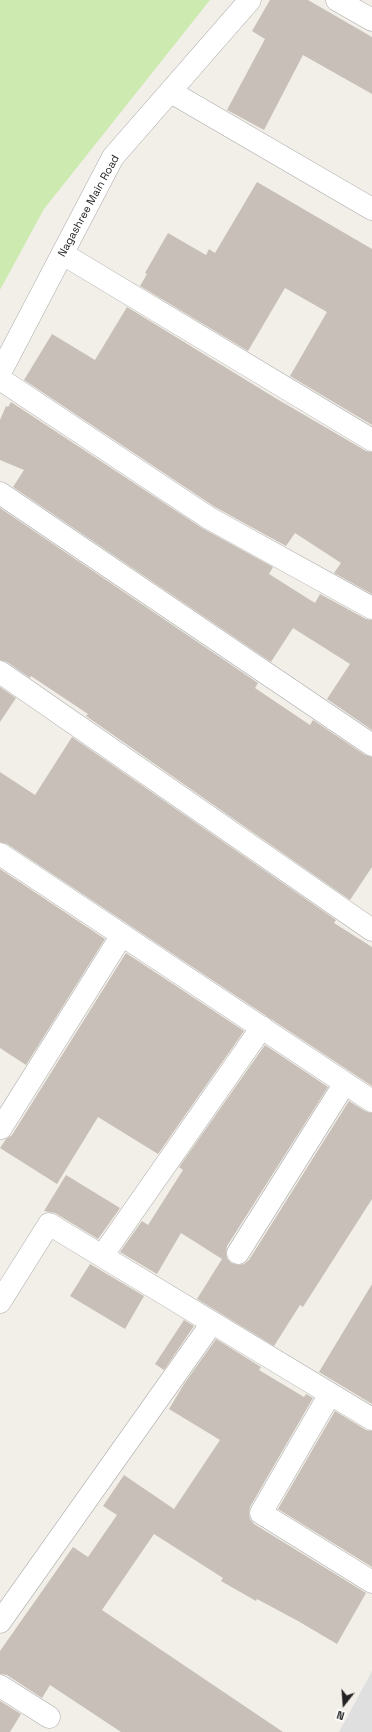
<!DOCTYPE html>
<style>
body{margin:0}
#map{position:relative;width:372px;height:1732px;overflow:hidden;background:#f2efe9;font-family:"Space Grotesk",sans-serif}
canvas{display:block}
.north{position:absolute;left:324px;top:1684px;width:40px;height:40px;-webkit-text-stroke:3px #fff;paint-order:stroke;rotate:197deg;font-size:11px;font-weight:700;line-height:16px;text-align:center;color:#222}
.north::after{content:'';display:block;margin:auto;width:14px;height:18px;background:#222;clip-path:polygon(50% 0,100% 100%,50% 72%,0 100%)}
</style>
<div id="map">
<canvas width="372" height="1732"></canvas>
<div class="north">N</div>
</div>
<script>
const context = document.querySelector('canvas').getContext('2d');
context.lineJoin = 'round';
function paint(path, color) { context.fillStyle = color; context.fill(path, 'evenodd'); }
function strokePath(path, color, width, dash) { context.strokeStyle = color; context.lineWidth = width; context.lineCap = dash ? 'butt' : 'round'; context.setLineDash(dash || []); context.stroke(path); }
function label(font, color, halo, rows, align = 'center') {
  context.font = font + ' "Space Grotesk",sans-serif'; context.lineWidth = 3; context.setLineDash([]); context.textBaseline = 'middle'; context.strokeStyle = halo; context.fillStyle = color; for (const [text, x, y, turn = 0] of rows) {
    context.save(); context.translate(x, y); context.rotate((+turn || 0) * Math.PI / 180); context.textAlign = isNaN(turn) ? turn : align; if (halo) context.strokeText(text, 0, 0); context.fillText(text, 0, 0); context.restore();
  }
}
paint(new Path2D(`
 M 372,1671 L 372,1732 L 339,1732 Z`), '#e0dfdf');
paint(new Path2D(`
 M 0,0 L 210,0 L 44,209 L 0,290 Z`), '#cdebb0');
paint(new Path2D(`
 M 270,0 L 308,0 L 372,37 L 372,94 L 303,55 L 264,130 L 227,110 L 265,39 L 252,31 Z
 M 257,182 L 372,249 L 372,425 L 290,376 L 327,312 L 285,288 L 248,351 L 140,286 L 147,274 L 145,273 L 168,233 L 206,255 L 209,249 L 215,253 Z
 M 127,307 L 277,399 L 366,451 L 372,452 L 372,594 L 334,573 L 341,563 L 295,533 L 286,546 L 215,507 L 24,380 L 52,334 L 95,360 Z
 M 11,402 L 202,528 L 273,567 L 269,574 L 315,603 L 320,594 L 366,619 L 372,620 L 372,730 L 327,699 L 350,664 L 293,628 L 271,662 L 13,487 L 24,470 L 0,460 L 0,420 L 6,406 L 8,407 Z
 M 0,508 L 258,683 L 255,688 L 310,725 L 313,720 L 365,755 L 372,757 L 372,867 L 350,900 L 86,716 L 88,714 L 31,676 L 30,678 L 7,662 L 0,660 Z
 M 0,687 L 16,698 L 0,722 Z
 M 72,737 L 336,920 L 334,923 L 372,947 L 372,1086 L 7,844 L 0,842 L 0,772 L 35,795 Z
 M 0,869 L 105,939 L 26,1065 L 0,1048 Z
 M 126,953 L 244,1031 L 158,1154 L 98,1117 L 57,1184 L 0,1148 L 6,1139 L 12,1135 Z
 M 265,1045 L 328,1087 L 227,1246 L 226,1253 L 227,1258 L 231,1263 L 238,1265 L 244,1264 L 249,1260 L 349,1101 L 365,1111 L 372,1113 L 372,1199 L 303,1307 L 300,1305 L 274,1346 L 197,1299 L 222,1259 L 181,1233 L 157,1274 L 120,1252 L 142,1221 L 148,1225 L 183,1170 L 179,1167 Z
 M 66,1175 L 120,1208 L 98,1239 L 55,1213 L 44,1211 Z
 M 90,1264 L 144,1296 L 125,1329 L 70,1296 Z
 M 372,1284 L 372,1404 L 319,1372 Z
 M 184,1320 L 194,1326 L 164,1370 L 155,1364 Z
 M 216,1339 L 261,1367 L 259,1370 L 304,1397 L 306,1394 L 313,1398 L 250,1507 L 249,1513 L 250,1519 L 254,1524 L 366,1593 L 337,1644 L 298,1621 L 257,1599 L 256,1601 L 221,1581 L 223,1578 L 154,1534 L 102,1610 L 283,1732 L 121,1732 L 50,1685 L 42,1698 L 7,1675 L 0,1674 L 0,1651 L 73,1547 L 88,1557 L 117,1515 L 103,1506 L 124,1475 L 174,1509 L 220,1440 L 169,1409 L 184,1384 Z
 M 335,1411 L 366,1430 L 372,1431 L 372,1567 L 278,1509 Z
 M 0,1701 L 21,1714 L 10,1732 L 0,1732 Z`), '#c7bfb8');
const minor = new Path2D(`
 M 337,0 L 372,20
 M 171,92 L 372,209
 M 63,254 L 372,440
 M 0,373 L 113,157 L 250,0
 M 0,379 L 209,518 L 372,608
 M 0,493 L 372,745
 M 0,672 L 372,930
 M 0,854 L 372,1101
 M 1,1128 L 122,935
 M 238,1253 L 345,1083
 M 102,1256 L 262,1027
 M 0,1302 L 49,1224 L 372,1419
 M 330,1394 L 261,1513 L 372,1582
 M 0,1622 L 212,1323
 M 0,1686 L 49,1717`);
strokePath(minor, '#a9a9a9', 23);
strokePath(minor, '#fff', 22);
label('11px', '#222', '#fff', [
 ["Nagashree Main Road",89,206,-61]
]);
</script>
